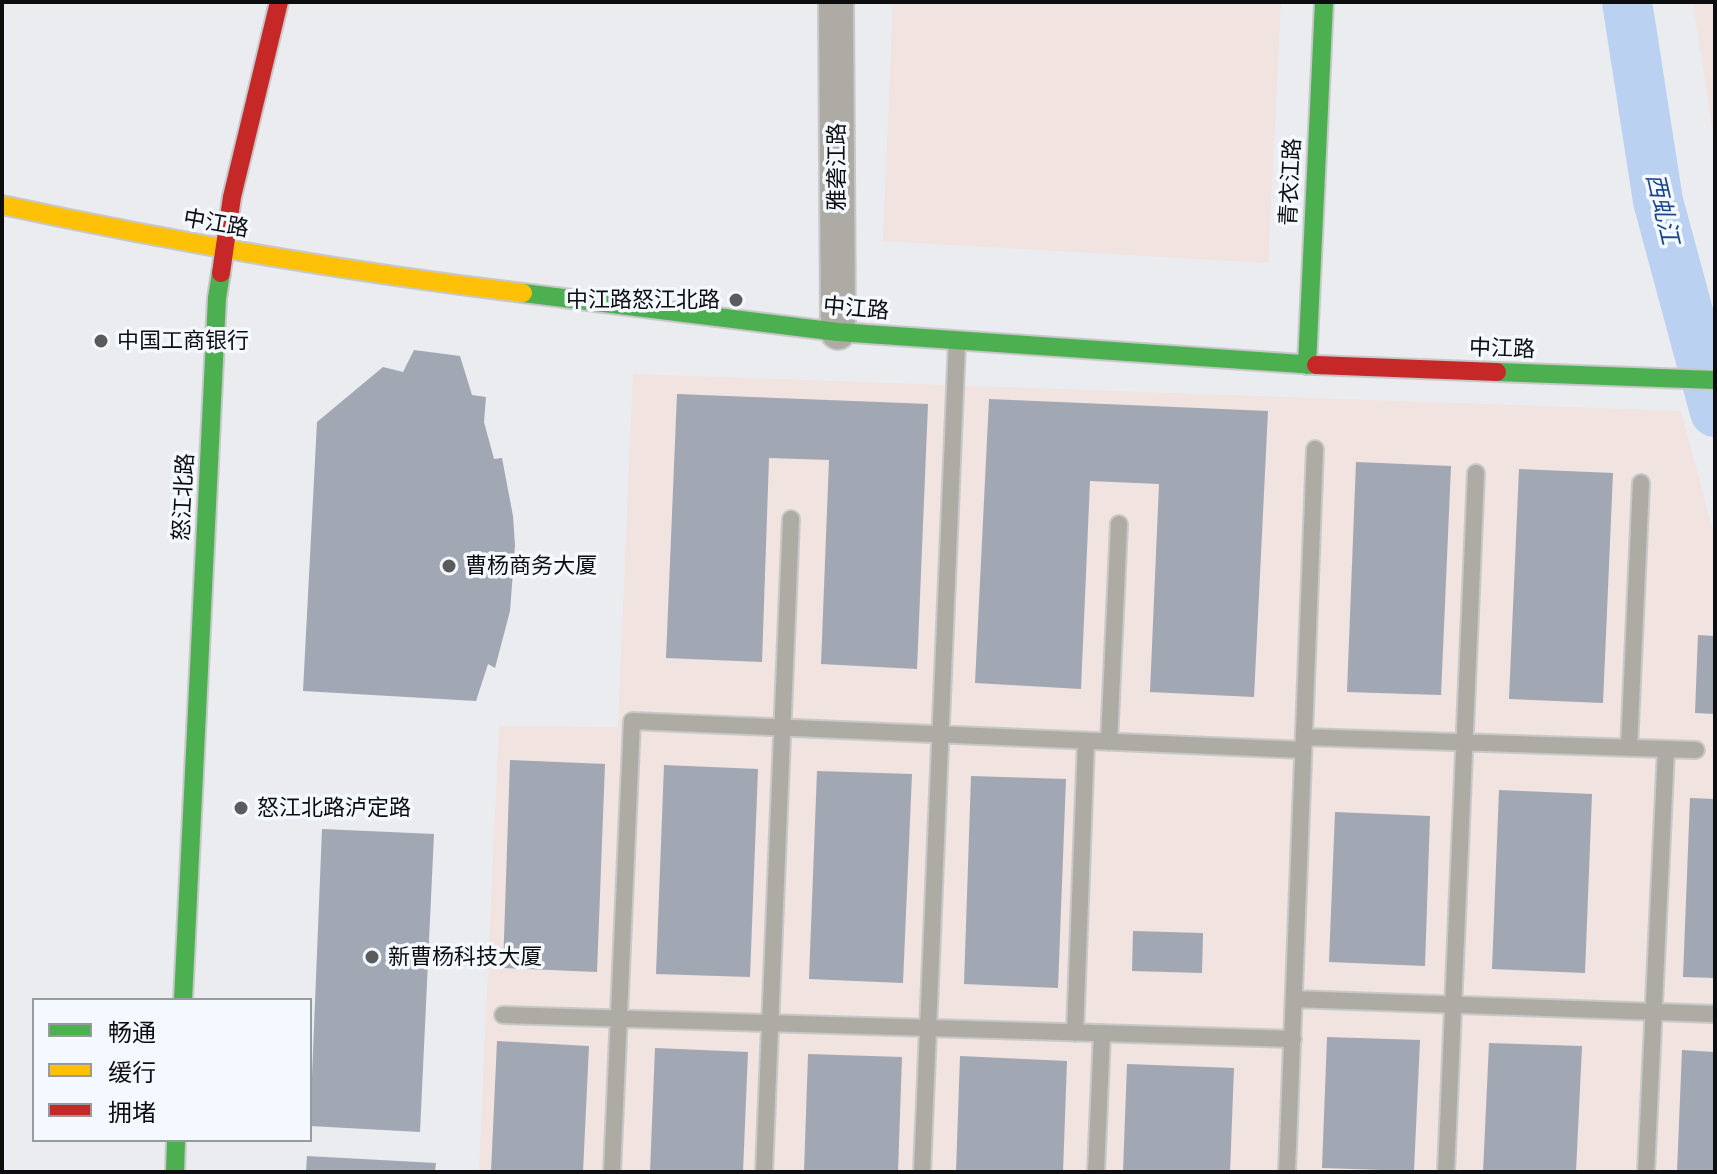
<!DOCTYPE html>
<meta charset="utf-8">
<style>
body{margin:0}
#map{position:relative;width:1717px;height:1174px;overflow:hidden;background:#eaecef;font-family:Inter,"Noto Sans SC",sans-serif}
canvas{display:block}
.frame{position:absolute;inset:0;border:4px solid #0c0d0f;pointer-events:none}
.legend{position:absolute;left:32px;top:998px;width:280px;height:144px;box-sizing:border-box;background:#f4f8ff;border:2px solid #979a9f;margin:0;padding:10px 14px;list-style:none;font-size:24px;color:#0c0d0f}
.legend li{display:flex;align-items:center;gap:16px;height:40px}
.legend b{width:40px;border:2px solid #979a9f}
</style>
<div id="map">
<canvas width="1717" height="1174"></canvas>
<div class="frame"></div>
<ul class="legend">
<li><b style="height:10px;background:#4caf50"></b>畅通</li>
<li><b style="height:10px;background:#ffc107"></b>缓行</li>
<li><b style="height:10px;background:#c62828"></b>拥堵</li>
</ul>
</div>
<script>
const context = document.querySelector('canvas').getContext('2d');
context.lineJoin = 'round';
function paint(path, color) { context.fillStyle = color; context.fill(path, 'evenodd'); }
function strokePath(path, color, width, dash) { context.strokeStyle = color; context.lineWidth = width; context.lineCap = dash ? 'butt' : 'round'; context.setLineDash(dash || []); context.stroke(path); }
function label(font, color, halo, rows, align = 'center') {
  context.font = font + ' Inter,"Noto Sans SC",sans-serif'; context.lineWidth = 7; context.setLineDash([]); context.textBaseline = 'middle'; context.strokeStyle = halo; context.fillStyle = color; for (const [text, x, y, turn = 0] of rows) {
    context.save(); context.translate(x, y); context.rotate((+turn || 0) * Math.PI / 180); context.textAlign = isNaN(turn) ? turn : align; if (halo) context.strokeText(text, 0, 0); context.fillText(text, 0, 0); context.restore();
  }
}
paint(new Path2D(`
 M 893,2 L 1281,2 L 1268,263 L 883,241 Z
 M 1693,2 L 1715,2 L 1715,146 Z
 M 633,374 L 1681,411 L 1715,539 L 1715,1172 L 479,1172 L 499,726 L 618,727 Z`), '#f0e3e0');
strokePath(new Path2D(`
 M 1627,2 L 1658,201 L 1715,412`), '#bbd1f2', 50);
paint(new Path2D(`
 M 414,350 L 460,356 L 472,395 L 486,397 L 484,422 L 494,459 L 502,458 L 513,516 L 515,545 L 510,611 L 495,668 L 488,664 L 476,701 L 303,691 L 317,422 L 383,367 L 403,372 Z
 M 677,394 L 928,404 L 917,669 L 821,664 L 829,460 L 769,458 L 762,662 L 666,658 Z
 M 989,399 L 1268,411 L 1254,697 L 1150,692 L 1159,484 L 1090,481 L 1081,689 L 975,683 Z
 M 1356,462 L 1451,466 L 1441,695 L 1347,692 Z
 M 1519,469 L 1613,473 L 1603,703 L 1509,699 Z
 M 1698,635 L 1715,636 L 1715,714 L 1695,713 Z
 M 510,760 L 605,764 L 597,972 L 503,968 Z
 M 664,765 L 758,769 L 750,977 L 656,974 Z
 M 817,771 L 912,774 L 903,983 L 809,979 Z
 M 971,776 L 1066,779 L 1058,988 L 964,984 Z
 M 1499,790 L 1592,794 L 1585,973 L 1492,969 Z
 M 1690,798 L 1715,799 L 1715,978 L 1683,977 Z
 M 1335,812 L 1430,816 L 1425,966 L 1329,962 Z
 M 322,829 L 434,834 L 420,1132 L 310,1126 Z
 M 1133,931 L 1203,933 L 1202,973 L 1132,971 Z
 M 1327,1037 L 1420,1040 L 1414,1171 L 1322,1168 Z
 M 497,1041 L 589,1046 L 583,1172 L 491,1172 Z
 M 1489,1043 L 1582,1046 L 1576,1172 L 1483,1172 Z
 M 655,1048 L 748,1052 L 743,1172 L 650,1172 Z
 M 1682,1050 L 1715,1052 L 1715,1172 L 1677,1172 Z
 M 808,1054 L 902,1057 L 898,1172 L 804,1172 Z
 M 960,1056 L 1067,1061 L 1063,1172 L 956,1172 Z
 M 1127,1064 L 1234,1068 L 1230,1172 L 1123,1172 Z
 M 307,1156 L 436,1163 L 435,1172 L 306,1172 Z`), '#a1a7b3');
const lane = new Path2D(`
 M 1304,737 L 1696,750
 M 1109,742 L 1119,524
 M 1629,748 L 1641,483
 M 1294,999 L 1715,1014
 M 503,1015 L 1293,1039
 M 1075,1033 L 1086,741
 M 612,1172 L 632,721 L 1303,750
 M 764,1172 L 791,519
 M 922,1172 L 957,342
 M 1096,1172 L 1102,1033
 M 1287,1172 L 1315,449
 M 1446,1172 L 1476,473
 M 1646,1172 L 1666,750`);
const street = new Path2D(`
 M 836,2 L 838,332`);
const fast = new Path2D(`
 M 523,293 L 838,332 L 1316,365
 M 1307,365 L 1324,2
 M 1497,372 L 1715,380
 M 183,1000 L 217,298 L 221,273
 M 175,1172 L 176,1140`);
const slow = new Path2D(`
 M 2,205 C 175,242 347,272 523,293`);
const jam = new Path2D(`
 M 221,273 L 232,197 L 279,2
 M 1316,365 L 1497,372`);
strokePath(lane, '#c7c8ca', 20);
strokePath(street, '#c7c8ca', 38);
strokePath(fast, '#c7c8ca', 22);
strokePath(slow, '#c7c8ca', 22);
strokePath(jam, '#c7c8ca', 22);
strokePath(lane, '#aeaba5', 16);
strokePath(street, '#aeaba5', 34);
strokePath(fast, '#4caf50', 18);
strokePath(slow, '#ffc107', 18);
strokePath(jam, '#c62828', 18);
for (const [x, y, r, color] of [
 [736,300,8,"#5a5b5d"],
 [101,341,8,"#5a5b5d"],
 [449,566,8,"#5a5b5d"],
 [241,808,8,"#5a5b5d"],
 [372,957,8,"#5a5b5d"]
]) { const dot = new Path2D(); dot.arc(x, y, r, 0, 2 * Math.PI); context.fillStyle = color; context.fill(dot); strokePath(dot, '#f4f8ff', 3); }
label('22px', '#0c0d0f', '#f4f8ff', [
 ["雅砻江路",837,167,-90],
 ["青衣江路",1291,182,-87],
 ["中江路",216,224,10],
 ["中江路",856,309,5],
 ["中江路",1502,349,2],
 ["怒江北路",184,497,-87]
]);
label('22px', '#0c0d0f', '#f4f8ff', [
 ["中江路怒江北路",720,300,"right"],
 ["中国工商银行",117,341],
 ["曹杨商务大厦",465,566],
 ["怒江北路泸定路",257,808],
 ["新曹杨科技大厦",388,957]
], 'left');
label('italic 24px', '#1b478a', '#f4f8ff', [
 ["西虬江",1662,209,77]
]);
</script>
